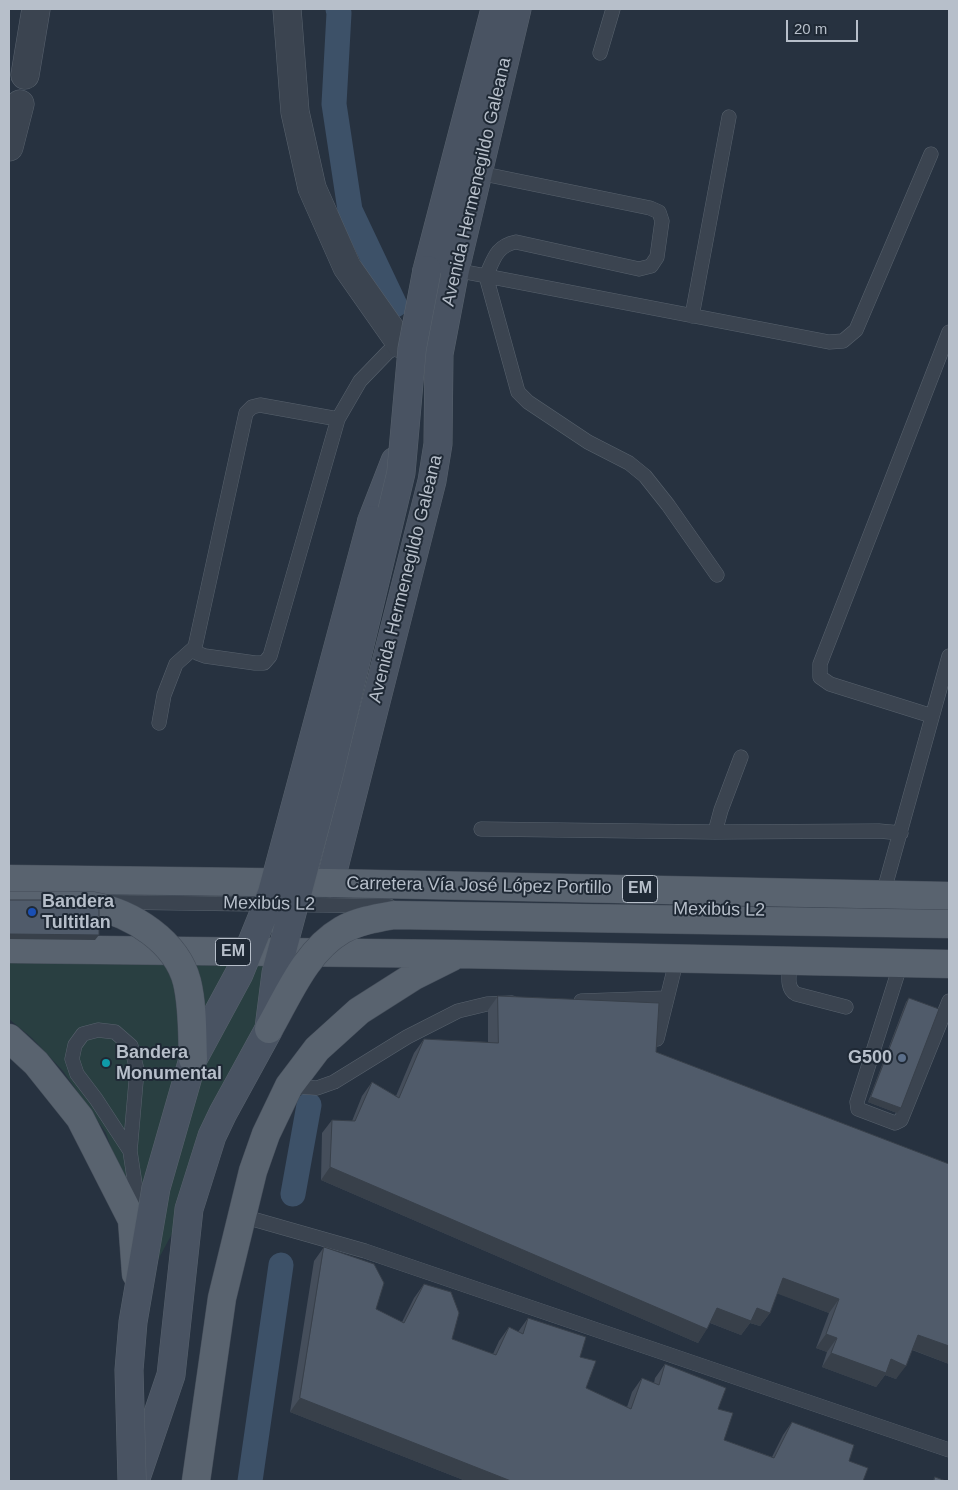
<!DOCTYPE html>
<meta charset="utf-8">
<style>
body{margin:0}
#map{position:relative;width:958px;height:1490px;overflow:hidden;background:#273240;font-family:Helvetica,sans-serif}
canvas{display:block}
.frame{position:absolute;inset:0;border:10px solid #b7bfca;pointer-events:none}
.scale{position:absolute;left:786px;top:20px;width:72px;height:22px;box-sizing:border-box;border:2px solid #b7bfca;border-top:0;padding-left:6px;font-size:15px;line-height:18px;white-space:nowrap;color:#b7bfca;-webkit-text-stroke:4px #1f2935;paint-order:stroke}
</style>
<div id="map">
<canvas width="958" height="1490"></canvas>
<div class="frame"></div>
<div class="scale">20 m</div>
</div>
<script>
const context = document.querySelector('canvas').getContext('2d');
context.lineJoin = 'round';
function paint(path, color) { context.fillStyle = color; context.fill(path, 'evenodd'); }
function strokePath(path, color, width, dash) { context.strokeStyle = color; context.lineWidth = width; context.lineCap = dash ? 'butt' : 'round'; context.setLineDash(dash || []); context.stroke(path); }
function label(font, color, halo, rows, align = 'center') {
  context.font = font + ' Helvetica,sans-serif'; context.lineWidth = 4; context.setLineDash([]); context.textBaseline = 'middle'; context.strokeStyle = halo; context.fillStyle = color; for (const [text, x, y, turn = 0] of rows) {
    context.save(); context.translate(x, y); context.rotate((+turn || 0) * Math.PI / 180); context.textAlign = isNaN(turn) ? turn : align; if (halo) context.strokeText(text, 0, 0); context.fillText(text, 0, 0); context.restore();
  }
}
paint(new Path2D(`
 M 9,958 L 321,962 L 294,1007 L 152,1271 L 106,1133 L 63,1071 L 32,1038 L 9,1019 Z`), '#293f41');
strokePath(new Path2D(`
 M 338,9 L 339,13 L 334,104 L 350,210 L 395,305
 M 293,1194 L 309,1105
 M 250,1481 L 281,1265`), '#3d5168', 25);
const lane = new Path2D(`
 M 600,53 L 613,9
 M 479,173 L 650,208 L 659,212 L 662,221 L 657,257 L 651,266 L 639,269 L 516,242 C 496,246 494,259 486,276 L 518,392 L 528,402 L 588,442 L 629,463 L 645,476 L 668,505 L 717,575
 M 455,270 L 829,342 L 843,341 L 856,330 L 931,154
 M 692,316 L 729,117
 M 338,419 L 260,405 L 252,407 L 246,413 L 195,647 L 197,653 L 205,656 L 255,663 L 264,663 L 270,656 L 338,419 L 360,381 L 388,352 L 401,344
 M 932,716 L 830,684 L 820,677 L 820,664 L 949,332
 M 159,723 L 164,695 L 176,664 L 195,647
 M 481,829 L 715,832 L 879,831 L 901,833
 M 715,832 L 721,810 L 741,757
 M 883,894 L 949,656
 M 110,902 L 389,906
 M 790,961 C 790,972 785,988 796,994 L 846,1007
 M 901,963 L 857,1102 L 858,1109 L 895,1123 L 901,1120 L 949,1001
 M 581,1001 L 667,998
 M 657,1039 L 677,958
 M 289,1086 L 317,1088 L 334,1082 L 407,1037 L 458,1011 L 487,1004 L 512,1003
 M 130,1151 L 96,1099 L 77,1074 L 72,1059 L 75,1045 L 83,1034 L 98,1030 L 115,1032 L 131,1046 L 137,1070 L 130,1151 L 135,1184 L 133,1212
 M 242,1216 L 365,1251 L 949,1450`);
const street = new Path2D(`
 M 287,9 L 295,112 L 312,188 L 347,267 L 401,344 L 430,326
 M 25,75 L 36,9
 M 9,147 L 20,104`);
const secondary = new Path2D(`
 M 427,270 L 495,9
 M 372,520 L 395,461
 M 330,883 L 432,481 L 438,444 L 439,354 L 455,270 L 517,9
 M 135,1481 L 171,1375 L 189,1209 L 212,1136 L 223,1113 L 269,1029`);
const primary = new Path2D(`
 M 9,879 L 330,883 L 949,896
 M 9,949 L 457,954 L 949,964
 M 9,1038 L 36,1063 L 80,1118 L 132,1220 L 136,1274
 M 196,1481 L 222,1298 L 253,1171 L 266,1134 L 289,1086 L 317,1049 L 359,1011 L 414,976 L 452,957`);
strokePath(lane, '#58626d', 15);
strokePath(street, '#58626d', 29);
strokePath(secondary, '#58626d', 29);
strokePath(primary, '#444d59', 29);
strokePath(lane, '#3b4450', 14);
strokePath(street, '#3b4450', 28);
strokePath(secondary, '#495362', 28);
strokePath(primary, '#59636f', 28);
const secondaryBridge = new Path2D(`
 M 269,1028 L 276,973 L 329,774 L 401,473 L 412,349 L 427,270
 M 132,1481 L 129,1370 L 133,1322 L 156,1188 L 193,1059 L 239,974 L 272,893 L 372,520`);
const primaryBridge = new Path2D(`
 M 9,906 C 28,906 47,906 66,906 C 75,906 85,905 93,906 C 132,913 177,942 187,982 C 193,1007 192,1034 193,1059
 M 269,1029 C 289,994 306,951 342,930 C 358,921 377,918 394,915 L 949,924`);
strokePath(secondaryBridge, '#58626d', 29, []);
strokePath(primaryBridge, '#444d59', 29, []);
strokePath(secondaryBridge, '#495362', 28);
strokePath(primaryBridge, '#59636f', 28);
paint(new Path2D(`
 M 498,996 L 656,1052 L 949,1164 L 949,1364 L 912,1350 L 896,1379 L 885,1375 L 876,1387 L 822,1367 L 827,1352 L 816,1348 L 829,1313 L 777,1293 L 770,1313 L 760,1326 L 750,1323 L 741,1335 L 710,1323 L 698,1343 L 321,1180 L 322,1133 L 332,1120 L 352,1121 L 362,1096 L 372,1082 L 396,1096 L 414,1053 L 424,1039 L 488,1042 L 488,1010 Z
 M 909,998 L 897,1113 L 868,1102 L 906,1002 Z
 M 324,1247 L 376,1309 L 402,1322 L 414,1298 L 424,1284 L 452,1339 L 493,1354 L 499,1341 L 509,1327 L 518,1332 L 528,1318 L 580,1357 L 586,1388 L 627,1407 L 632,1392 L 642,1378 L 654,1383 L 655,1378 L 665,1364 L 718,1409 L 724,1440 L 772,1457 L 783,1435 L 792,1422 L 849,1461 L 863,1481 L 466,1481 L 290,1412 L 314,1261 Z`), '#454e5b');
paint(new Path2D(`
 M 9,934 L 99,935 L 95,940 L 9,939 Z
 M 871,1097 L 901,1108 L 897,1113 L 868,1102 Z
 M 330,1167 L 707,1329 L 698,1343 L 321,1180 Z
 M 783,1278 L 839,1299 L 829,1313 L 773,1292 Z
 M 717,1308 L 757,1308 L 770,1313 L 760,1326 L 750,1323 L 741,1335 L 708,1322 Z
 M 826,1334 L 837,1338 L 827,1352 L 816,1348 Z
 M 918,1335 L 949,1346 L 949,1364 L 908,1348 Z
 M 831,1353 L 891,1359 L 906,1366 L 896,1379 L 885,1375 L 876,1387 L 822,1367 Z
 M 300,1398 L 511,1481 L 466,1481 L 290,1412 Z`), '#38404a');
const building = new Path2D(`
 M 9,900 L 99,900 L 99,935 L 9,934 Z
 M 498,996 L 659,1003 L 656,1052 L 949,1164 L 949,1346 L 918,1335 L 906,1366 L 891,1359 L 886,1373 L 831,1353 L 837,1338 L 826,1334 L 839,1299 L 783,1278 L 770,1313 L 757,1308 L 751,1321 L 717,1308 L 707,1329 L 330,1167 L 332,1120 L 355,1121 L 372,1082 L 399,1098 L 424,1039 L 498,1043 Z
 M 909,998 L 939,1009 L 901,1108 L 871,1097 Z
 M 324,1247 L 374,1264 L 384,1283 L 376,1309 L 404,1323 L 424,1284 L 451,1292 L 459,1313 L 452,1339 L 496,1355 L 509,1327 L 523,1334 L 528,1318 L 586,1337 L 580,1357 L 596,1361 L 586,1388 L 631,1409 L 642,1378 L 659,1385 L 665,1364 L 726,1388 L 718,1409 L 733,1413 L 724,1440 L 774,1458 L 792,1422 L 854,1445 L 849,1461 L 868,1468 L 863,1481 L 511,1481 L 300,1398 Z
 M 935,1477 L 946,1481 L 934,1481 Z`);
paint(building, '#505b6a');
strokePath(building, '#38404a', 1);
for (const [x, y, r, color] of [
 [32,912,5,"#1a4fb4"],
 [902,1058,5,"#5c6f8a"],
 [106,1063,5,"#0f9aa8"]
]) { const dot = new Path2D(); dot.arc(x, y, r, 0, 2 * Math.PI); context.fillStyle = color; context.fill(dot); strokePath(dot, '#1f2935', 2); }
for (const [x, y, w] of [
 [640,889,35],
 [233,952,35]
]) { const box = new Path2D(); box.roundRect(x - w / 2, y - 13.5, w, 27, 4); context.fillStyle = '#1f2935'; context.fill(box); strokePath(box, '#b7bfca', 1); }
label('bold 16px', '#b7bfca', null, [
 ["EM",640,889],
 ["EM",233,952]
]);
label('18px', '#b7bfca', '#1f2935', [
 ["Avenida Hermenegildo Galeana",477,182,-77],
 ["Avenida Hermenegildo Galeana",406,579,-76],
 ["Carretera Vía José López Portillo",479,886,1],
 ["Mexibús L2",269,904,1],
 ["Mexibús L2",719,910,1]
]);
label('bold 18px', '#b7bfca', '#1f2935', [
 ["Bandera",42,902],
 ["Tultitlan",42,923],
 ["Bandera",116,1053],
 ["Monumental",116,1074],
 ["G500",892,1058,"right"]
], 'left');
</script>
